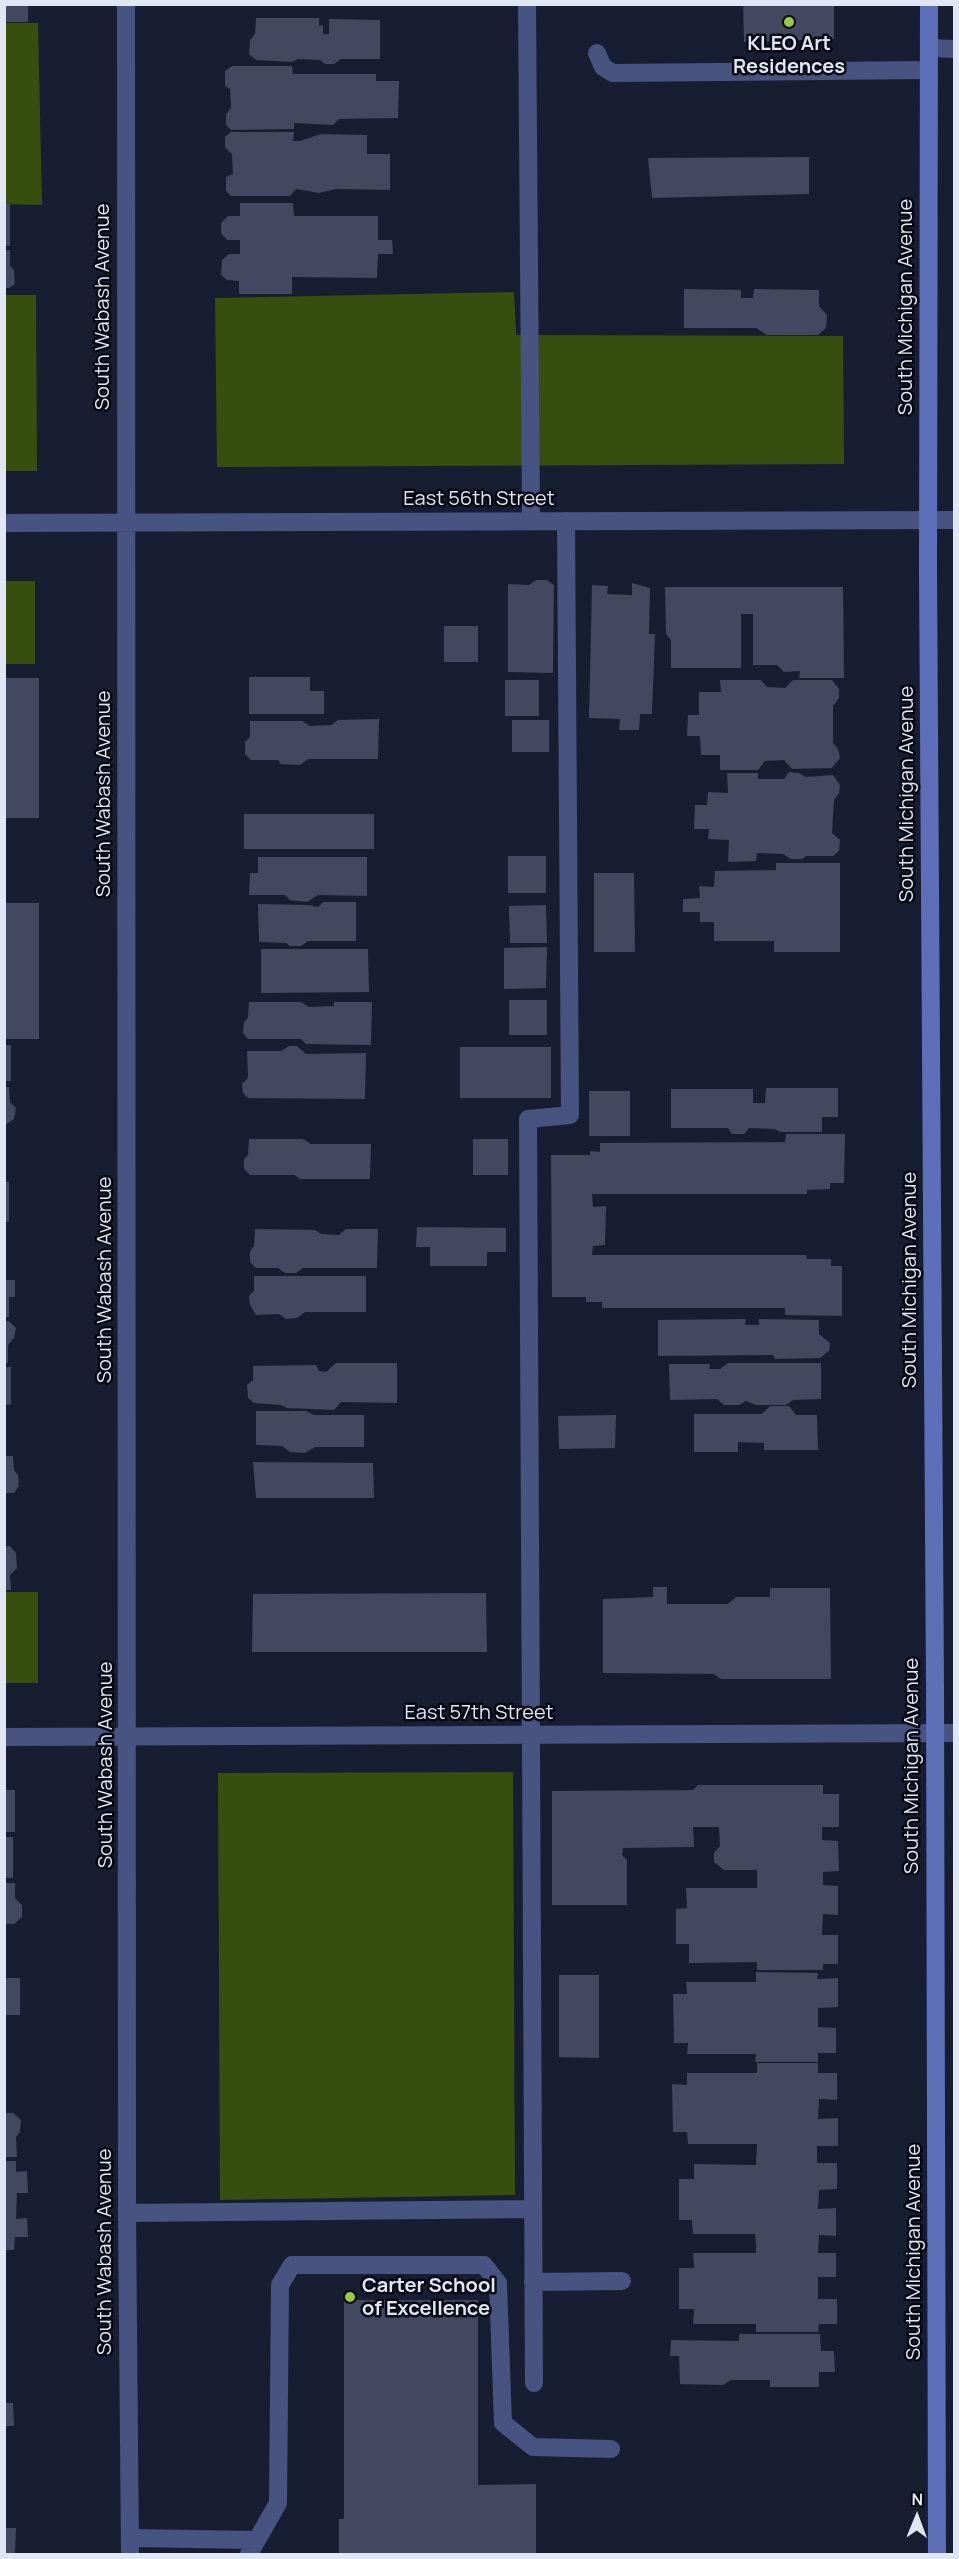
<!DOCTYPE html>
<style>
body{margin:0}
#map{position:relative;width:959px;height:2559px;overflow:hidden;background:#181e32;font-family:Manrope,sans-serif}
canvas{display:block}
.frame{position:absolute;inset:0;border:6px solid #e1e6f4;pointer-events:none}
.north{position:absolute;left:887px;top:2487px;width:60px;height:60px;-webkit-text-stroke:4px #060811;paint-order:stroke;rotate:1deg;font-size:16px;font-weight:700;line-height:24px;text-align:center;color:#e1e6f4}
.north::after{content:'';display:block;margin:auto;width:21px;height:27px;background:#e1e6f4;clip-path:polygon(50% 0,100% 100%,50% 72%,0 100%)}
</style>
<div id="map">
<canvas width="959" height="2559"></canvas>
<div class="frame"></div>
<div class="north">N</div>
</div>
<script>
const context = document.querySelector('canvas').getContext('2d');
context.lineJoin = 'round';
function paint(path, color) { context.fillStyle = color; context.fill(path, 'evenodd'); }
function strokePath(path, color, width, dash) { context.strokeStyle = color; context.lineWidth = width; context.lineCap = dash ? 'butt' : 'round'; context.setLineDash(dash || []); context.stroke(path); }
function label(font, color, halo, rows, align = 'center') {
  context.font = font + ' Manrope,sans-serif'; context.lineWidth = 5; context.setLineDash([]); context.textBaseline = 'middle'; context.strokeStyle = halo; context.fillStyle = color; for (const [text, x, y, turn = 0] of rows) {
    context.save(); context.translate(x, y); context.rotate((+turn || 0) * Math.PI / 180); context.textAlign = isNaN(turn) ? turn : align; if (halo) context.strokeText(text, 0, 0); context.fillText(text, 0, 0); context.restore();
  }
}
paint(new Path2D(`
 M 5,23 L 38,23 L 42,205 L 5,204 Z
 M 514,292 L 516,335 L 843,336 L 844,464 L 217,467 L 215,298 Z
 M 5,295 L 36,295 L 37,471 L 5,471 Z
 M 5,581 L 35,581 L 35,664 L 5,664 Z
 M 5,1592 L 38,1592 L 38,1683 L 5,1683 Z
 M 513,1772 L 515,2195 L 220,2200 L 218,1773 Z`), '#374f0e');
paint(new Path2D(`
 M 4,4 L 28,4 L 28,22 L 4,22 Z
 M 743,4 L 834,4 L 834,39 L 744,42 Z
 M 256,18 L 319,18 L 319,26 L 323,25 L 323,34 L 329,34 L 329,19 L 380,20 L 380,59 L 341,59 L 334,64 L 325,64 L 320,60 L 298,59 L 292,62 L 256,60 L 249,54 L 250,40 L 255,34 Z
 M 232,66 L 292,66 L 293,74 L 376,74 L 376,81 L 399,81 L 398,118 L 339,119 L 333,125 L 294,123 L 294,129 L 231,130 L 226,125 L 226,114 L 231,108 L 230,89 L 225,86 L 225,71 Z
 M 231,132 L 294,132 L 293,141 L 300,141 L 321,134 L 367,135 L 367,154 L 390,154 L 390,190 L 336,189 L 319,193 L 296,189 L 290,196 L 231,196 L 226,191 L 226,177 L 233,174 L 232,154 L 225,148 L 225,137 Z
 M 809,157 L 809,194 L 652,198 L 648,158 Z
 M 240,203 L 293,203 L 294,216 L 378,216 L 378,240 L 392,240 L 393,254 L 378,254 L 377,278 L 292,277 L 292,294 L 239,294 L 239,281 L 227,280 L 221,275 L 222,260 L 229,254 L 240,254 L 240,240 L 227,240 L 221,233 L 221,223 L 228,216 L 240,216 Z
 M 4,204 L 10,204 L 10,246 L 4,246 Z
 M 4,250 L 10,250 L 10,266 L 14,270 L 15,284 L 9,288 L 4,288 Z
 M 684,289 L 741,290 L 741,298 L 753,298 L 754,289 L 819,290 L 819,306 L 827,315 L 826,328 L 818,335 L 767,335 L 756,328 L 684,328 Z
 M 536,580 L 547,580 L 554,585 L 553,673 L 508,672 L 508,584 L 529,585 Z
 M 632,583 L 650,588 L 649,634 L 655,634 L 652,714 L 640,714 L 639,730 L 619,730 L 620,719 L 589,718 L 592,585 L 608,586 L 607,594 L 632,595 Z
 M 665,587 L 843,587 L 844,678 L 799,678 L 800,671 L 784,672 L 777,665 L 753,665 L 753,614 L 741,614 L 741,668 L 671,668 L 671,640 L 666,634 Z
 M 444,626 L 478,626 L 478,662 L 444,662 Z
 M 249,677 L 310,677 L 310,691 L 324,691 L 324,714 L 249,714 Z
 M 4,678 L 39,678 L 39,818 L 4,818 Z
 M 505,680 L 539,680 L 539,716 L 505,716 Z
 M 720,680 L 761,680 L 767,687 L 785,688 L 793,680 L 832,680 L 839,689 L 839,698 L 833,706 L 833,743 L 838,749 L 840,758 L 832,768 L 792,769 L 784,760 L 765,761 L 758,770 L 720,770 L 720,755 L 701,755 L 700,736 L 687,736 L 688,715 L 699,715 L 699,692 L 721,692 Z
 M 379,719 L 378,759 L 308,759 L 300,765 L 281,764 L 278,760 L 251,760 L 245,754 L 245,742 L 250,737 L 250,721 L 302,721 L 310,726 L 331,725 L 338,720 Z
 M 512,720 L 549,720 L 549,752 L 512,752 Z
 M 789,772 L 799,773 L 806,777 L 833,775 L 840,785 L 839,793 L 834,800 L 832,833 L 840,840 L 839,851 L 833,856 L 806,856 L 802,859 L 791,859 L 783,854 L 757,853 L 756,861 L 728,862 L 729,840 L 708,839 L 709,829 L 694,829 L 695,805 L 707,805 L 708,792 L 728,793 L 727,773 L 758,773 L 758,779 L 784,779 Z
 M 244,814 L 374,814 L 374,849 L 244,849 Z
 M 508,856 L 546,856 L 546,893 L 508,893 Z
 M 258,857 L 367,857 L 367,896 L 318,895 L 307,902 L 290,900 L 285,895 L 249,895 L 250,873 L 258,873 Z
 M 776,863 L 840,863 L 840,952 L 774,952 L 774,941 L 714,941 L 714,922 L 700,922 L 700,912 L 683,912 L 683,899 L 700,898 L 699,886 L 714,887 L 715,871 L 776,870 Z
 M 594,873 L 634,873 L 635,952 L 594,952 Z
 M 323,902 L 356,902 L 356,941 L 308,941 L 301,946 L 290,946 L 286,943 L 259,942 L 258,904 L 308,905 L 318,907 Z
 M 4,903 L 39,903 L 39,1039 L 4,1039 Z
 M 546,905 L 547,943 L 510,943 L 509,906 Z
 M 547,947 L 546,988 L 504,989 L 504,948 Z
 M 261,949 L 368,949 L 369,992 L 261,993 Z
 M 509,1000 L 547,1000 L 547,1035 L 509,1035 Z
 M 249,1002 L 301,1002 L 309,1007 L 334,1006 L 334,1002 L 372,1002 L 371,1045 L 306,1044 L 301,1039 L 248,1039 L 243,1033 L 244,1022 L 248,1018 Z
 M 4,1045 L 11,1045 L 11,1081 L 4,1081 Z
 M 289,1046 L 297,1046 L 306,1054 L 366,1053 L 365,1099 L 248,1098 L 243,1093 L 242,1084 L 248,1078 L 247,1051 L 281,1051 Z
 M 460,1047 L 551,1047 L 551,1098 L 460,1098 Z
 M 4,1087 L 9,1087 L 10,1102 L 16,1108 L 14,1119 L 4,1126 Z
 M 766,1088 L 838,1088 L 838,1117 L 822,1117 L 822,1132 L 780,1132 L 775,1129 L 749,1128 L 744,1134 L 732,1134 L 728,1128 L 671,1128 L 671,1089 L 753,1089 L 753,1103 L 765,1103 Z
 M 589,1091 L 630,1091 L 630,1136 L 589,1136 Z
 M 786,1134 L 845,1134 L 844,1183 L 830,1183 L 830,1189 L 807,1190 L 807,1194 L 592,1194 L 593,1207 L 606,1206 L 605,1245 L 593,1246 L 592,1255 L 806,1255 L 807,1259 L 831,1259 L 831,1266 L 842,1266 L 842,1316 L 785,1315 L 785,1308 L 602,1308 L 602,1302 L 586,1302 L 586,1297 L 552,1297 L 551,1155 L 590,1155 L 590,1151 L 600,1152 L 600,1143 L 785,1142 Z
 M 249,1139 L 303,1139 L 311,1144 L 371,1144 L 370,1179 L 300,1179 L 295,1175 L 250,1175 L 244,1169 L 244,1159 L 248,1155 Z
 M 473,1139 L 508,1139 L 508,1175 L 473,1175 Z
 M 4,1182 L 9,1182 L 9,1222 L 4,1222 Z
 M 417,1227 L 506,1228 L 506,1252 L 487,1252 L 487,1266 L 430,1266 L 430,1247 L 416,1247 Z
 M 255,1229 L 315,1230 L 321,1234 L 339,1235 L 346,1229 L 378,1229 L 377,1268 L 303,1268 L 296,1273 L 285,1273 L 278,1268 L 256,1268 L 250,1262 L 250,1251 L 254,1246 Z
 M 254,1276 L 366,1276 L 366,1312 L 305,1312 L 297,1318 L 286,1319 L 279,1314 L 256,1315 L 250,1305 L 249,1296 L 254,1291 Z
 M 4,1280 L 15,1280 L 15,1297 L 9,1297 L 9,1317 L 4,1317 Z
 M 746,1319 L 745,1325 L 759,1325 L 759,1319 L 819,1320 L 819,1334 L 830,1343 L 829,1351 L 820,1358 L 775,1359 L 773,1355 L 658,1356 L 658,1320 Z
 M 4,1321 L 9,1321 L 16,1328 L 14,1338 L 8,1345 L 8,1363 L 4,1363 Z
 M 336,1363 L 397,1363 L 397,1403 L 341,1402 L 334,1410 L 287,1408 L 281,1405 L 254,1403 L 248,1398 L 247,1385 L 253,1380 L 253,1366 L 316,1365 L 319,1371 L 326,1372 Z
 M 728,1363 L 821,1363 L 821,1399 L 793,1400 L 786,1405 L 756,1405 L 746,1401 L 739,1405 L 724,1405 L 717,1399 L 670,1400 L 669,1364 L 710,1364 L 709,1369 L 720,1369 Z
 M 4,1367 L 11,1367 L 11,1405 L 4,1404 Z
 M 770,1406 L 789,1406 L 796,1415 L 817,1415 L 818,1450 L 764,1450 L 764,1443 L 738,1442 L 738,1452 L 694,1452 L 694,1414 L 762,1414 Z
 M 256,1411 L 306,1411 L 314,1415 L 364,1415 L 364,1447 L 315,1447 L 305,1453 L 290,1452 L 282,1446 L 256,1445 Z
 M 616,1415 L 615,1448 L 559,1449 L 558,1416 Z
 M 4,1456 L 13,1456 L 14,1470 L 18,1475 L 19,1486 L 14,1493 L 4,1493 Z
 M 253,1462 L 373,1463 L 374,1498 L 256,1498 Z
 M 4,1546 L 10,1546 L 16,1553 L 17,1568 L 10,1575 L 11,1590 L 4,1590 Z
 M 653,1587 L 667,1587 L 667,1604 L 728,1604 L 736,1597 L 770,1597 L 770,1588 L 830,1588 L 831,1679 L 721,1679 L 714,1674 L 603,1673 L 603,1599 L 653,1597 Z
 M 486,1593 L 487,1652 L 252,1652 L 253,1594 Z
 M 698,1785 L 823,1785 L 823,1794 L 839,1794 L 839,1827 L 822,1827 L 822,1840 L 838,1841 L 839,1871 L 823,1872 L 823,1885 L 838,1886 L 838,1915 L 823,1914 L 822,1935 L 838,1935 L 838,1964 L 823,1964 L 823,1970 L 757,1970 L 757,1962 L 689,1963 L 689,1944 L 676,1944 L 676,1909 L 687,1908 L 686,1888 L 757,1888 L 757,1870 L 724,1870 L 714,1862 L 714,1853 L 720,1846 L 719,1827 L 693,1827 L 694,1847 L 623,1848 L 622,1855 L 627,1860 L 627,1905 L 552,1905 L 552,1791 L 693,1790 Z
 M 4,1790 L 15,1790 L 15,1832 L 4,1832 Z
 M 4,1837 L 13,1837 L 13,1878 L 4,1878 Z
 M 4,1883 L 15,1883 L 15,1898 L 22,1905 L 22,1917 L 14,1924 L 4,1924 Z
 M 756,1972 L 818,1973 L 817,1979 L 838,1978 L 838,2007 L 818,2008 L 818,2027 L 836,2028 L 836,2053 L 818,2053 L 818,2062 L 755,2062 L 756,2054 L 687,2054 L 688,2043 L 674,2043 L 673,1994 L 687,1994 L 686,1982 L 756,1982 Z
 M 559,1975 L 599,1975 L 599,2058 L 559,2057 Z
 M 4,1978 L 20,1978 L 20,2015 L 4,2015 Z
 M 757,2063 L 818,2063 L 818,2073 L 837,2073 L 837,2100 L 819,2099 L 818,2119 L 838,2118 L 838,2146 L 817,2146 L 817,2163 L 837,2163 L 837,2189 L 819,2190 L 818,2209 L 836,2208 L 836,2236 L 819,2235 L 818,2253 L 836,2253 L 836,2277 L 818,2277 L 818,2299 L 837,2299 L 837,2324 L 819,2324 L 818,2332 L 756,2332 L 756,2324 L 693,2324 L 694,2309 L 679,2309 L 679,2268 L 694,2268 L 693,2253 L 756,2253 L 756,2244 L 755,2234 L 693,2234 L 692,2220 L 679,2220 L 679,2179 L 694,2179 L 694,2164 L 756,2165 L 757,2144 L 688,2144 L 687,2132 L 673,2132 L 672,2084 L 687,2085 L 687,2073 L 757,2073 Z
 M 4,2113 L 13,2113 L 21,2120 L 20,2132 L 16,2137 L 17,2157 L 4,2157 Z
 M 4,2161 L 16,2161 L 16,2172 L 27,2171 L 28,2193 L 17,2193 L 16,2219 L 27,2218 L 28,2237 L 15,2237 L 14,2250 L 4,2250 Z
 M 344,2300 L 478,2300 L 478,2485 L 536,2484 L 536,2554 L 339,2554 L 339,2519 L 344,2519 Z
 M 739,2334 L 820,2334 L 821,2351 L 834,2351 L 835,2372 L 819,2372 L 819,2387 L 770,2387 L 770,2380 L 731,2380 L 723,2385 L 680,2384 L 679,2356 L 670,2356 L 671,2340 L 739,2341 Z
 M 4,2403 L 13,2403 L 14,2426 L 4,2426 Z
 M 4,2528 L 16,2528 L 15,2554 L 4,2554 Z`), '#41485f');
strokePath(new Path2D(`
 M 527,4 L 531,521
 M 929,48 L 954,49
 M 597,53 L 603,67 L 613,73 L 929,70
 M 127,2213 L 533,2209
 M 533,2282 L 622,2281
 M 534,2383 L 528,1119 L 570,1115 L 566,521
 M 130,2538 L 257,2540
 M 249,2554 L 278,2503 L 280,2285 L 292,2265 L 484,2265 L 498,2283 L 503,2423 L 533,2447 L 611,2449`), '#475380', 18);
strokePath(new Path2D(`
 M 126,4 L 127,2213 L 130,2554
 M 4,523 L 954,520
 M 4,1737 L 954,1733`), '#475380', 18);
strokePath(new Path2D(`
 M 929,4 L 928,571 L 935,1685 L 937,2554`), '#5d6fb8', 18);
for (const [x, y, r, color] of [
 [789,22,6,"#95cc3b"],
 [350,2297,6,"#95cc3b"]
]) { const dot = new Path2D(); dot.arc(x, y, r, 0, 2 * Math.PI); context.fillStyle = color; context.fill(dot); strokePath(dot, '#060811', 2); }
label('bold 20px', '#e1e6f4', '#060811', [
 ["KLEO Art",789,44],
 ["Residences",789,67],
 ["Carter School",362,2286,"left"],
 ["of Excellence",362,2309,"left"]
]);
label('20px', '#e1e6f4', '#060811', [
 ["South Wabash Avenue",103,307,-90],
 ["South Michigan Avenue",906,307,-90],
 ["East 56th Street",479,499],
 ["South Wabash Avenue",104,794,-90],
 ["South Michigan Avenue",907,794,-90],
 ["South Wabash Avenue",105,1280,-90],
 ["South Michigan Avenue",910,1280,-90],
 ["East 57th Street",479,1713],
 ["South Wabash Avenue",106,1765,-90],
 ["South Michigan Avenue",912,1766,-90],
 ["South Wabash Avenue",105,2252,-90],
 ["South Michigan Avenue",914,2252,-90]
]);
</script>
